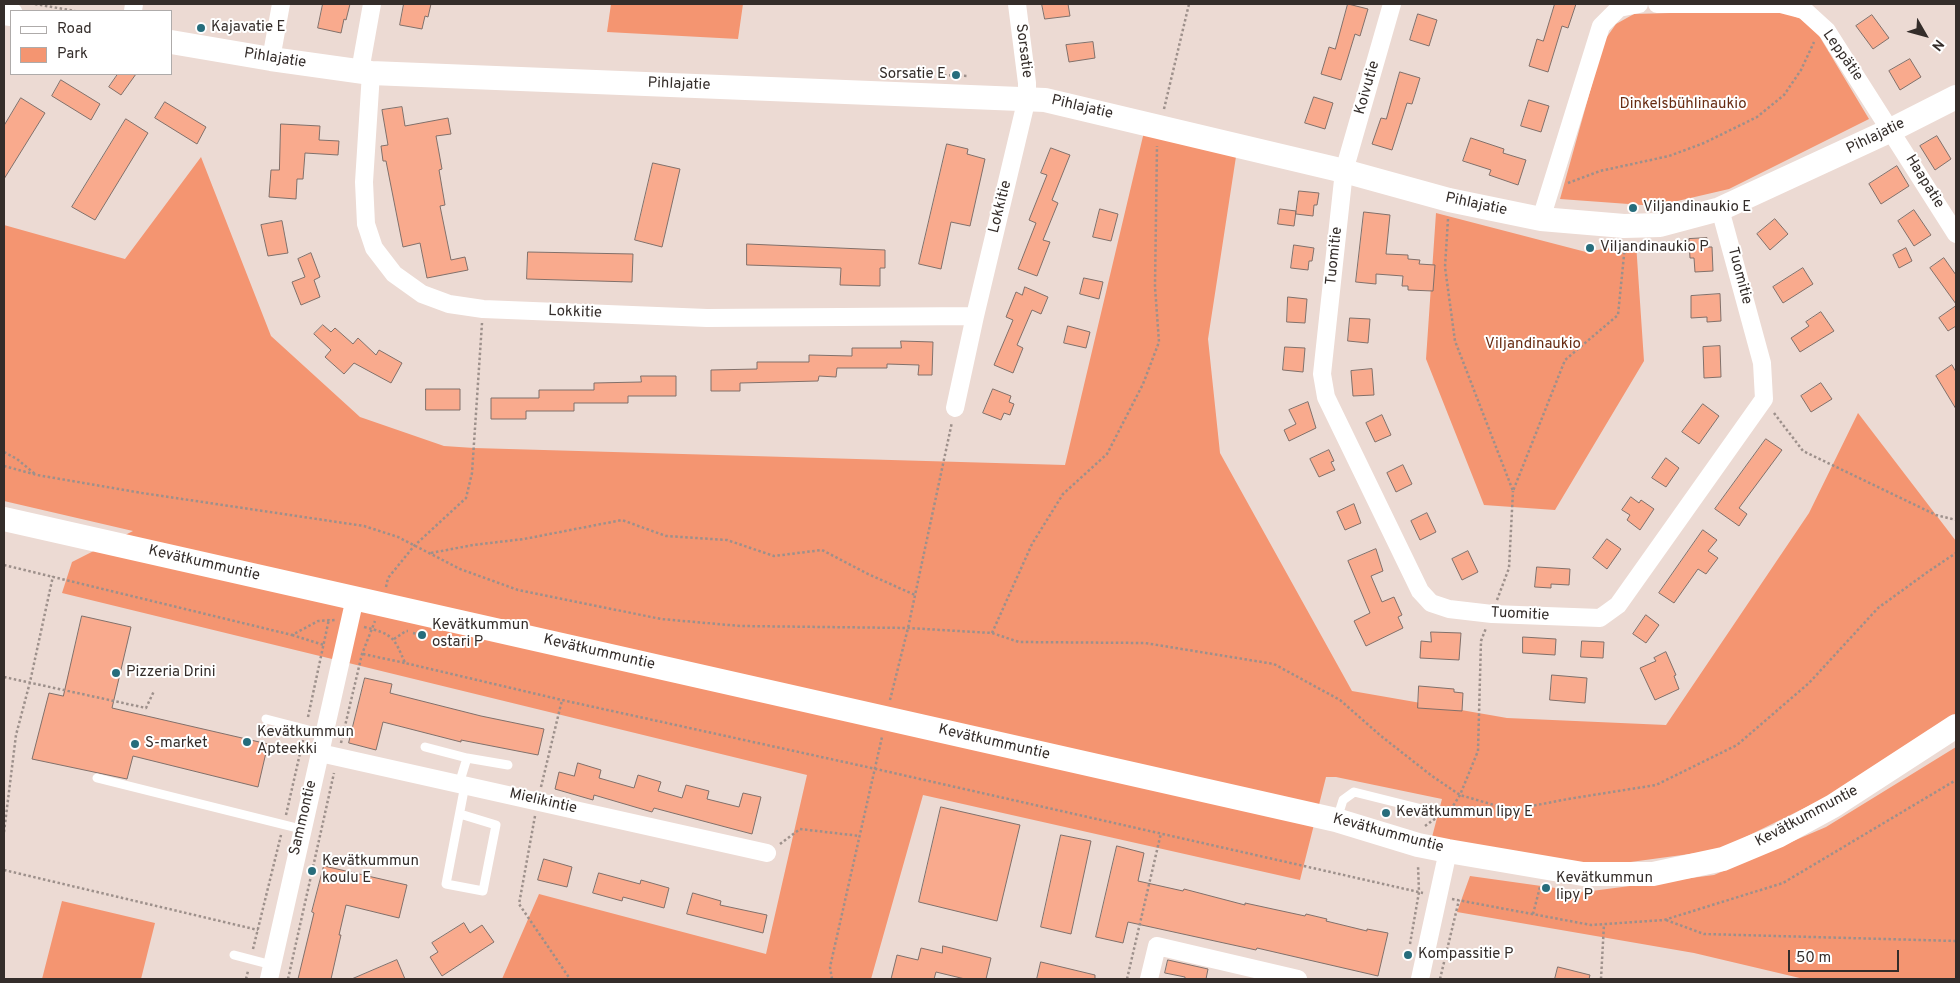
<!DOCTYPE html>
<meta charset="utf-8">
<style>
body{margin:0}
#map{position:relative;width:1960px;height:983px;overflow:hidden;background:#ecdad3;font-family:Overpass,sans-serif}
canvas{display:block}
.frame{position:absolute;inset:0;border:5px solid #342d2a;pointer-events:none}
.legend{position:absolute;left:10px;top:10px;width:162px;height:65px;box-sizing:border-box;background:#fff;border:1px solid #aeabaa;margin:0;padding:6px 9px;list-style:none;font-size:15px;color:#342d2a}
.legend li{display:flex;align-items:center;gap:10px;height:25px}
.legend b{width:25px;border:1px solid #aeabaa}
.north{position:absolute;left:1900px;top:10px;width:50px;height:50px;-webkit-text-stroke:4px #fff;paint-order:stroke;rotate:128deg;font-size:14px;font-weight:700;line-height:20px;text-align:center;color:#342d2a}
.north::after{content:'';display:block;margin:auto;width:18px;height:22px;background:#342d2a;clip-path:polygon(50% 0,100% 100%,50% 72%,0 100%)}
.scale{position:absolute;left:1788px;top:950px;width:111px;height:22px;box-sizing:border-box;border:2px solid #342d2a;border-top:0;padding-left:6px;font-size:15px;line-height:18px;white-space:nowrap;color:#342d2a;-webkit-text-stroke:4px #fff;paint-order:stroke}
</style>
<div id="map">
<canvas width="1960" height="983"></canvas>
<div class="frame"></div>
<ul class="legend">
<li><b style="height:6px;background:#fff"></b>Road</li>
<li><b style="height:14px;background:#f49571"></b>Park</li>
</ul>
<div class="north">N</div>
<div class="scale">50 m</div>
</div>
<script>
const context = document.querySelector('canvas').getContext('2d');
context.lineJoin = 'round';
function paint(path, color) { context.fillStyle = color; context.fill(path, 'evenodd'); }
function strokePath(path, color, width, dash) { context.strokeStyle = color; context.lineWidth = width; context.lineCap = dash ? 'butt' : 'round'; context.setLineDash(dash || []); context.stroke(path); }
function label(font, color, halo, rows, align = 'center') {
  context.font = font + ' Overpass,sans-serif'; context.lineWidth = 4; context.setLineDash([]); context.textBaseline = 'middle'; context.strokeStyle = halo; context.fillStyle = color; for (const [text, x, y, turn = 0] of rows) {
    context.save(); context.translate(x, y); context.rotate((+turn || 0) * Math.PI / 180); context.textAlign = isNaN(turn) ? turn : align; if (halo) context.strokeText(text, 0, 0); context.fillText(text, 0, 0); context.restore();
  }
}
paint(new Path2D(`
 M 611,4 L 743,4 L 738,39 L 607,32 Z
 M 1779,10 L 1801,19 L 1818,34 L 1869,119 L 1729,189 L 1656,206 L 1560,199 L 1604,41 L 1616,24 L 1634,14 Z
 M 1148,115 L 1239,137 L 1208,339 L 1220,453 L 1352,691 L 1507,718 L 1666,725 L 1809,513 L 1858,413 L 1956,541 L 1956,715 L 1825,798 L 1719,850 L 1579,869 L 1432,837 L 1442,799 L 1336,777 L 1326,777 L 1300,880 L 923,795 L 871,979 L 502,979 L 539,894 L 766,954 L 807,775 L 62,593 L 72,562 L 133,531 L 4,501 L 4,225 L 125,259 L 201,157 L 271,336 L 360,417 L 444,446 L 474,448 L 1065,465 Z
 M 1436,213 L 1586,252 L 1636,243 L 1644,361 L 1555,510 L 1484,505 L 1426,359 Z
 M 1956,747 L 1956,979 L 1804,979 L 1694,953 L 1457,912 L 1470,876 L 1584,892 L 1714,875 L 1826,827 Z
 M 62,901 L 155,923 L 141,979 L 42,979 Z`), '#f49571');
const building = new Path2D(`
 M 323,4 L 350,4 L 346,20 L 344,19 L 341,33 L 318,28 Z
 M 404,4 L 431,4 L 428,17 L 425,16 L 422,29 L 400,25 Z
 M 1042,4 L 1068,4 L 1070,16 L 1045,19 Z
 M 1348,4 L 1368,9 L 1360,36 L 1355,34 L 1341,80 L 1321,74 L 1329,47 L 1335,49 Z
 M 1555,4 L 1576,4 L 1568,28 L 1562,26 L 1548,72 L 1529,66 L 1537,39 L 1543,41 Z
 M 1418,14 L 1437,20 L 1429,46 L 1410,40 Z
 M 1872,15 L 1889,38 L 1873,49 L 1856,26 Z
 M 1093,42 L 1095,58 L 1069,62 L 1066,45 Z
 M 1910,59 L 1921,77 L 1900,90 L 1889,71 Z
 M 1400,72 L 1420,78 L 1412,104 L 1407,103 L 1392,150 L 1372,144 L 1381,118 L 1386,119 Z
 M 118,74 L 136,74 L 121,95 L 109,87 Z
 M 61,80 L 100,104 L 91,120 L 52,96 Z
 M 1314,97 L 1333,103 L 1325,129 L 1305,123 Z
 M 21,98 L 45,113 L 4,179 L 4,126 Z
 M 1529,100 L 1549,106 L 1541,132 L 1521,126 Z
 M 165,102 L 206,127 L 197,144 L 155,118 Z
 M 402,107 L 405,126 L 448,118 L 451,134 L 436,136 L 442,169 L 439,170 L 445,205 L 440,206 L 451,260 L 465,257 L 468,270 L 427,278 L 420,243 L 403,247 L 386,161 L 383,161 L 381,146 L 388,145 L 382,110 Z
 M 126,119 L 148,133 L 95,220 L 72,207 Z
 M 281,124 L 320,126 L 319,140 L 339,141 L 338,155 L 305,153 L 303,179 L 297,179 L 296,199 L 269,197 L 271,170 L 279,170 Z
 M 1937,136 L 1951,159 L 1935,170 L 1920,146 Z
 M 1471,138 L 1504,149 L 1503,153 L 1526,160 L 1518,185 L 1489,175 L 1491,170 L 1463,161 Z
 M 947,144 L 968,149 L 967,154 L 985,159 L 970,226 L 951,222 L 941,269 L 919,264 Z
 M 1051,148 L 1070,155 L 1052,200 L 1058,203 L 1043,240 L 1050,242 L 1037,276 L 1018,269 L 1036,223 L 1029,220 L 1047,175 L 1041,173 Z
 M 653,163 L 680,169 L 662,247 L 635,240 Z
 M 1897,166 L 1909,186 L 1881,204 L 1869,184 Z
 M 1299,191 L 1319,193 L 1317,205 L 1314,205 L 1313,216 L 1296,214 Z
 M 1100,209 L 1118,214 L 1111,241 L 1093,237 Z
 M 1280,209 L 1296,211 L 1294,226 L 1278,224 Z
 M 1914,210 L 1931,235 L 1914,246 L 1898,221 Z
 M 1364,212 L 1390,215 L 1386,254 L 1408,255 L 1408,259 L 1420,260 L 1419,264 L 1435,265 L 1433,291 L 1408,290 L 1408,286 L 1402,286 L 1403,276 L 1376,274 L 1376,284 L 1356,282 Z
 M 1775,219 L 1788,234 L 1770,250 L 1757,234 Z
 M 282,221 L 288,253 L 268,256 L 261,225 Z
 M 1707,238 L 1707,247 L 1712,247 L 1713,271 L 1695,272 L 1694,258 L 1690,258 L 1689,239 Z
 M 747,244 L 885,250 L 885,268 L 880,268 L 880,286 L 840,285 L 841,268 L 747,265 Z
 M 1294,245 L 1314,248 L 1312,261 L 1309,261 L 1308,270 L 1291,268 Z
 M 1906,248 L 1912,261 L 1899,268 L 1893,255 Z
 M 528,252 L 633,254 L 632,282 L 527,279 Z
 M 311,253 L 320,277 L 314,280 L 320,297 L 301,305 L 292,282 L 305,277 L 298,259 Z
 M 1944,258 L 1956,275 L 1956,304 L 1930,268 Z
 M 1803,268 L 1813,284 L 1783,303 L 1773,287 Z
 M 1084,278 L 1103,282 L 1099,299 L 1080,294 Z
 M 1025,287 L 1048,297 L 1041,314 L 1032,310 L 1017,345 L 1023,348 L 1013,373 L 994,365 L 1013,320 L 1006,317 L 1016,292 L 1022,295 Z
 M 1720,294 L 1721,321 L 1707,322 L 1707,317 L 1691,318 L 1691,296 Z
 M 1288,297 L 1307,299 L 1305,323 L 1287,322 Z
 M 1956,306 L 1956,326 L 1948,331 L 1939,318 Z
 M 1821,312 L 1834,331 L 1800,352 L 1791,338 L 1809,326 L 1806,322 Z
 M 1350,318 L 1370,319 L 1368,343 L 1348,341 Z
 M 323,325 L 331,332 L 335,328 L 353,344 L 358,338 L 376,355 L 379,350 L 402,363 L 391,383 L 354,363 L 344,374 L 325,357 L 331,350 L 314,334 Z
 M 1068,326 L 1090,332 L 1086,348 L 1064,343 Z
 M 901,341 L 933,342 L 932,375 L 918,375 L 919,365 L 887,364 L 887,368 L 837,368 L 836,377 L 819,376 L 818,381 L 740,383 L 740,391 L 711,391 L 711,370 L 757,369 L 757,362 L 809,362 L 809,355 L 852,356 L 852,348 L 901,348 Z
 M 1720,346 L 1721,377 L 1704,378 L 1703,347 Z
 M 1285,347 L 1305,348 L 1303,372 L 1283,370 Z
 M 1952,365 L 1956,372 L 1956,409 L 1936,376 Z
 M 1372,369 L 1374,395 L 1353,396 L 1351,371 Z
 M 641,376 L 676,376 L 676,396 L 628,396 L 628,403 L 574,403 L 574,411 L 526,411 L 526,419 L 491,419 L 491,398 L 539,398 L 539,390 L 594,390 L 594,383 L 641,382 Z
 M 1821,383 L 1832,399 L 1811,412 L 1801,396 Z
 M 426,389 L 460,389 L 460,410 L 426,410 Z
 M 993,389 L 1011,396 L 1009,402 L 1014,404 L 1010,415 L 1004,413 L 1001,420 L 983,413 Z
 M 1308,402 L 1316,428 L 1289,441 L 1284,430 L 1296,424 L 1289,410 Z
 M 1703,404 L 1719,416 L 1699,444 L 1682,432 Z
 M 1382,415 L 1391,435 L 1375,442 L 1366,423 Z
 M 1766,439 L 1782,450 L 1739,508 L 1747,514 L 1739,526 L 1715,509 Z
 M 1329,450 L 1334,461 L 1331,462 L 1335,470 L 1319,477 L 1310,459 Z
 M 1666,458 L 1679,468 L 1666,487 L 1652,478 Z
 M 1403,465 L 1412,484 L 1396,492 L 1387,473 Z
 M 1631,497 L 1639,503 L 1641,500 L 1654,509 L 1640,530 L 1627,520 L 1630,515 L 1622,510 Z
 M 1354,504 L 1361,523 L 1345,530 L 1337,512 Z
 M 1427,513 L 1436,532 L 1420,540 L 1411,521 Z
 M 1703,530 L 1717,540 L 1708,551 L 1718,558 L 1706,574 L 1698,569 L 1674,603 L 1659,593 Z
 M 1607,539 L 1621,549 L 1607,569 L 1593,558 Z
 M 1376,549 L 1383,571 L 1371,576 L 1382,602 L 1394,597 L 1402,615 L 1398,617 L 1403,628 L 1366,646 L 1354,621 L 1370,613 L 1348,561 Z
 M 1468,551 L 1478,572 L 1462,580 L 1452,559 Z
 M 1537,567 L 1570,569 L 1569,585 L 1551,584 L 1551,588 L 1535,587 Z
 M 1646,615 L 1659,625 L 1646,643 L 1633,634 Z
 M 82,616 L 131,627 L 112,708 L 268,744 L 258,787 L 133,756 L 127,779 L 32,759 L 49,693 L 63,696 Z
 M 1431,632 L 1461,633 L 1459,660 L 1420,658 L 1421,641 L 1431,642 Z
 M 1523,637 L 1556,639 L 1555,655 L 1523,653 Z
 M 1582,641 L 1604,642 L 1603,658 L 1581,657 Z
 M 1666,652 L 1676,675 L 1674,676 L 1679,689 L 1655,700 L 1640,668 L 1656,661 L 1654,658 Z
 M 1552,675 L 1587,678 L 1585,703 L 1550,700 Z
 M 365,678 L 392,684 L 390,693 L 481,716 L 544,729 L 538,755 L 461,740 L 461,742 L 383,722 L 376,750 L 349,743 Z
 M 1419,686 L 1454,689 L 1454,692 L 1463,693 L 1462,711 L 1418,708 Z
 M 578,763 L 601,770 L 599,778 L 634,788 L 638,775 L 661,782 L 658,791 L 682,798 L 686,785 L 709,791 L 707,799 L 739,807 L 743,793 L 761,797 L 752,834 L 654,808 L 652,812 L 594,795 L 593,800 L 555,789 L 559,772 L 574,776 Z
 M 941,807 L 1020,825 L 997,921 L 919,902 Z
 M 1061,835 L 1091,841 L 1071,934 L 1041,927 Z
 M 1117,846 L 1144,853 L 1138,881 L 1183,891 L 1184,889 L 1245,905 L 1245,903 L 1305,916 L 1306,914 L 1327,919 L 1326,921 L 1367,931 L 1367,929 L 1388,933 L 1378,976 L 1257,948 L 1256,950 L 1128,922 L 1123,943 L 1096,937 Z
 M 544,859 L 572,867 L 567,887 L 538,880 Z
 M 324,866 L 407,885 L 399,918 L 346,905 L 339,935 L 341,935 L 331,979 L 298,979 L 314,913 L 312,912 Z
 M 599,873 L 640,884 L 641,880 L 669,888 L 664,908 L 623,897 L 622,901 L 593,893 Z
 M 693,893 L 721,901 L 720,905 L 767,915 L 763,933 L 687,914 Z
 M 464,923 L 470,933 L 482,925 L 494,942 L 442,976 L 430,957 L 438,952 L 432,943 Z
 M 943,946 L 991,958 L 986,979 L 965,979 L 936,972 L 934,979 L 891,979 L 897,955 L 918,960 L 921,948 L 942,953 Z
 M 397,960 L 405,979 L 352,979 Z
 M 1168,960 L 1208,969 L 1206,979 L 1185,979 L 1185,977 L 1165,973 Z
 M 1041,962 L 1095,975 L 1095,979 L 1037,979 Z
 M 1558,967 L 1590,975 L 1589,979 L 1555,979 Z`);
paint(building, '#f9aa8d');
strokePath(building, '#81706a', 1);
strokePath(new Path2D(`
 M 35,4 L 75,11
 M 939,75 L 968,76
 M 1164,109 L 1189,4
 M 1568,183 L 1600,171 L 1669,156 L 1704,143 L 1757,117 L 1784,95 L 1801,70 L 1814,42
 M 1448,219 L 1445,267 L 1455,341 L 1513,491 L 1565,360 L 1618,315 L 1625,245
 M 1774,413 L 1803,451 L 1936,515 L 1956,520
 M 4,452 L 17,459 L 35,474
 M 4,466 L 37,475 L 142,493 L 364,526 L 398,537 L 460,569 L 518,590 L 661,619 L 740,626 L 908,628 L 992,633 L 1019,642 L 1145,643 L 1274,664 L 1340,700 L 1381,736 L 1432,776 L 1460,795 L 1511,810 L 1568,799 L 1656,785 L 1737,745 L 1809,683 L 1878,608 L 1929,571 L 1956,553
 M 431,553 L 473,545 L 524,539 L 622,520 L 666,536 L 727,540 L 774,556 L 822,550 L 868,574 L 915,595
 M 4,565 L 292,635 L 318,621 L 335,620
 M 386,587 L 388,578 L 414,546 L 466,498 L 472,473 L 482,323
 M 1497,600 L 1509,568 L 1513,491
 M 364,627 C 393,634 394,637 405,663 L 562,700 L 876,769 L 1423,893
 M 413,633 L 422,635
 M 992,633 L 1032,544 L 1063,494 L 1107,454 L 1143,384 L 1159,342 L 1155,287 L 1157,146
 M 292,635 L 324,645
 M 394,639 L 406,631 L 408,631
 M 363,654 L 405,663
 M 4,677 L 146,708 L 154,691
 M 890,700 L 908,628 L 952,422
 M 308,717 L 329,619
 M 341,743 L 362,654 L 375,621
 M 541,787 L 562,700
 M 286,815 L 303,740
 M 535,816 L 519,904 L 570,979
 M 1425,826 L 1453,806 L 1460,795 L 1478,751 L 1481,641 L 1486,628
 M 4,832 L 16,735 L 30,682 L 53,576
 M 780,844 L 800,829 L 860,836
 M 4,870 L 258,930
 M 1452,899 L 1591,925 L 1664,920 L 1783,883 L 1956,780
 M 1533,914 L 1540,887
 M 1666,920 L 1704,934 L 1956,941
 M 1410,944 L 1419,892 L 1418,865
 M 253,949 L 281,835
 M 246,979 L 248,971
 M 288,979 L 334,773
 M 832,979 L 830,967 L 882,737
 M 1127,979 L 1161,833
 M 1440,979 L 1459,900
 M 1601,979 L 1604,924`), '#9d908b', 2.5, [2.5, 2.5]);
strokePath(new Path2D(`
 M 266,719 L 324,734
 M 425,747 L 467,758
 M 97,778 L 301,829
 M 459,784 L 467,758 L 508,765
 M 460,814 L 496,825 L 483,891 L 446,884 L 465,785
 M 1337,819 L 1343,800 L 1354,792 L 1422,809
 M 234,955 L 272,965`), '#fff', 9);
strokePath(new Path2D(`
 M 1392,4 L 1344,171 L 1322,374 L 1326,397 L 1420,591 L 1431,603 L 1449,609 L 1492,614 L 1600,618 L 1618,605 L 1764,399 L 1762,363 L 1720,209
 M 1657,4 L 1781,4 L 1804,10 L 1827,31 L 1956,234
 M 133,11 L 134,4
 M 271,59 L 281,4
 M 360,71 L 372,4
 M 371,73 L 364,182 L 366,224 L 374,248 L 394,274 L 422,294 L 449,304 L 483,309 L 707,318 L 975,316
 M 1541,219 L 1601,26 L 1619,8 L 1639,4
 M 955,408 L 975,316 L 1027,98 L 1027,83 L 1017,4
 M 320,753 L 767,853
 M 269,979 L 355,598
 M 1149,979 L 1157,946 L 1298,979
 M 1420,979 L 1448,851`), '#fff', 18);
strokePath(new Path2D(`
 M 4,13 L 11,14
 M 171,42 L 271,59 L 371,73 L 1045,100 L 1344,171 L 1449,200 L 1541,219 L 1624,226 L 1660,225 L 1720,209 L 1891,130 L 1956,97
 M 4,519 L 1336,820 L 1418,845 L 1448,851 L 1583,874 L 1653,874 L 1723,859 L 1778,836 L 1833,806 L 1956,726`), '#fff', 24);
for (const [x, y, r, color] of [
 [201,28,5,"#276d7c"],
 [956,75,5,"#276d7c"],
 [1633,208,5,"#276d7c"],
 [1590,248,5,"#276d7c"],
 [422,635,5,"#276d7c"],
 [116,673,5,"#276d7c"],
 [247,742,5,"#276d7c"],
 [135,744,5,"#276d7c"],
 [1386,813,5,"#276d7c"],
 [312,871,5,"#276d7c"],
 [1546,888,5,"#276d7c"],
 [1408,955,5,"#276d7c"]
]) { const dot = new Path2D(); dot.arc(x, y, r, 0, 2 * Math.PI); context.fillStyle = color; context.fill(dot); strokePath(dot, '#fff', 2); }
label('15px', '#342d2a', '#fff', [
 ["Kajavatie E",211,28],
 ["Sorsatie E",946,75,"right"],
 ["Viljandinaukio E",1643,208],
 ["Viljandinaukio P",1600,248],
 ["Kevätkummun",432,626],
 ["ostari P",432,643],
 ["Pizzeria Drini",126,673],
 ["Kevätkummun",257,733],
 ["Apteekki",257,750],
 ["S-market",145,744],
 ["Kevätkummun lipy E",1396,813],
 ["Kevätkummun",322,862],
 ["koulu E",322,879],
 ["Kevätkummun",1556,879],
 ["lipy P",1556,896],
 ["Kompassitie P",1418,955]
], 'left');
label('15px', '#342d2a', '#fff', [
 ["Sorsatie",1023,51,83],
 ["Leppätie",1842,56,55],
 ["Pihlajatie",275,59,9],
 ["Pihlajatie",679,85,2],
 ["Koivutie",1368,88,-74],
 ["Pihlajatie",1082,108,13],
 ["Pihlajatie",1876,137,-26],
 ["Haapatie",1924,182,58],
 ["Pihlajatie",1476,205,12],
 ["Lokkitie",1001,207,-76],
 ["Tuomitie",1335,256,-84],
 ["Tuomitie",1739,276,75],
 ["Lokkitie",575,313,2],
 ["Kevätkummuntie",204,564,13],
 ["Tuomitie",1520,615,3],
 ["Kevätkummuntie",599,653,13],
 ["Kevätkummuntie",994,743,13],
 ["Mielikintie",543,802,13],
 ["Kevätkummuntie",1807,817,-28],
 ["Sammontie",304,818,-77],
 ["Kevätkummuntie",1388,834,15]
]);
label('15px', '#682c13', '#fff', [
 ["Dinkelsbühlinaukio",1683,105],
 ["Viljandinaukio",1533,345]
]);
</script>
